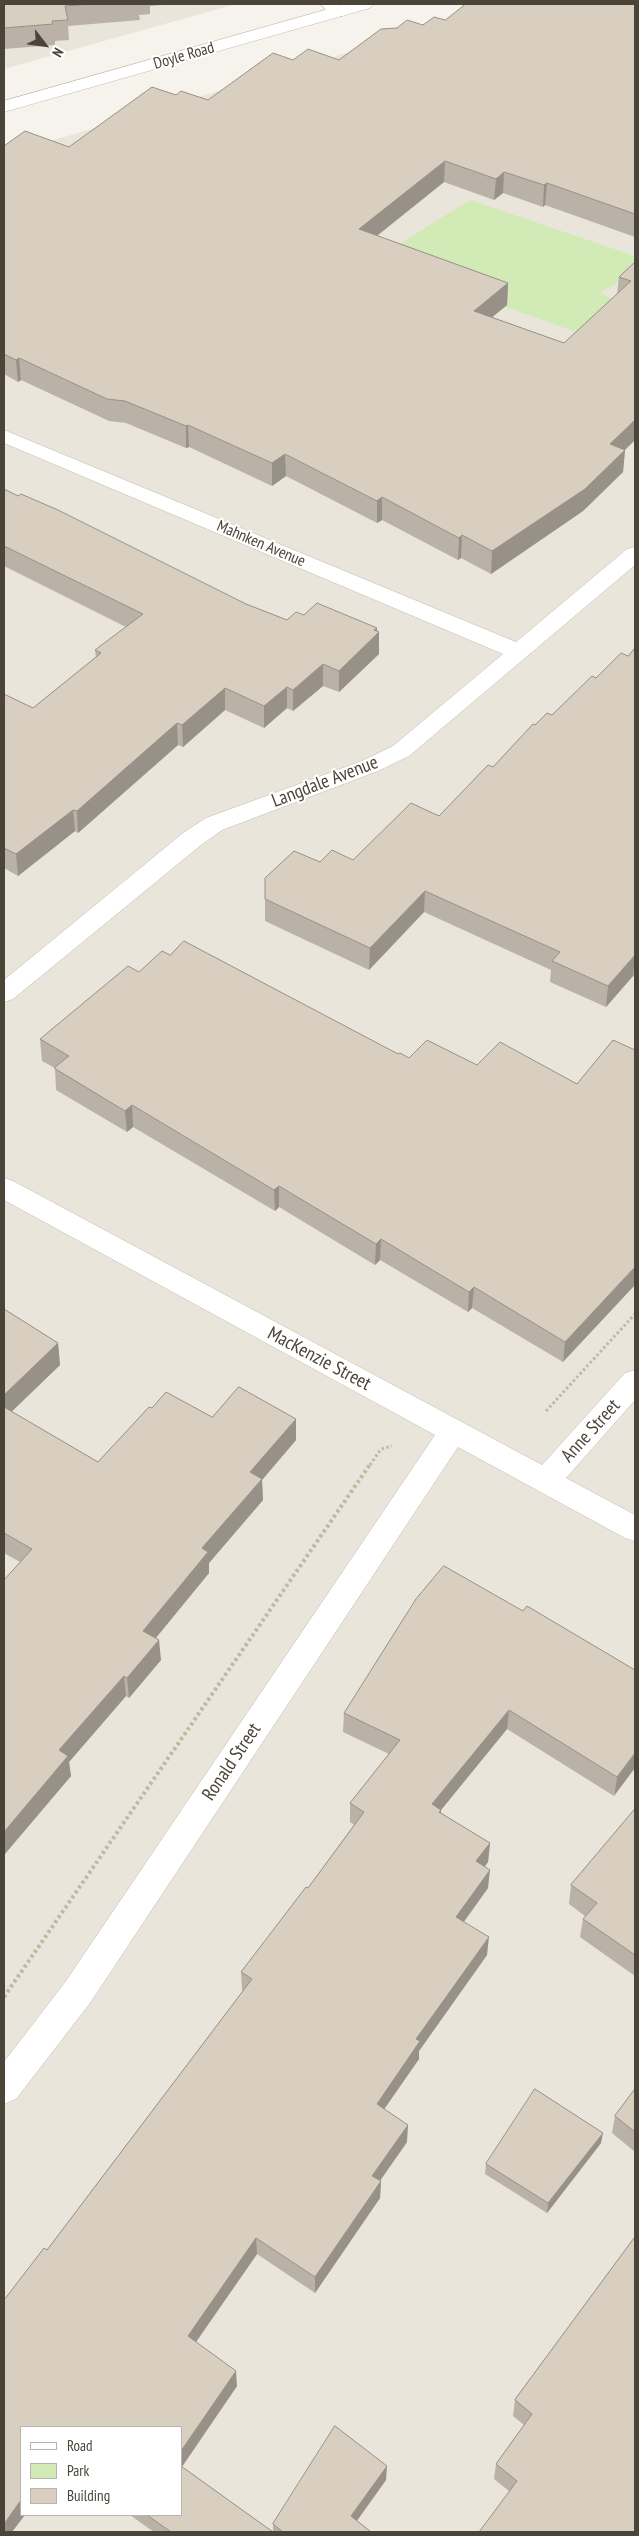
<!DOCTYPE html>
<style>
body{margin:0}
#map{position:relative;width:639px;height:2536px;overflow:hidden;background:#f6f3ec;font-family:"PT Sans Narrow",sans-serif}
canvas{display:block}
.frame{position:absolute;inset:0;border:5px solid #4b4439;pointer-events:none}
.legend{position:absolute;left:20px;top:2426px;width:162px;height:90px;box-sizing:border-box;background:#fff;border:1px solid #b7b4b0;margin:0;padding:6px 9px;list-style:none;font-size:15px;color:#4b4439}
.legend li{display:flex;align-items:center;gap:10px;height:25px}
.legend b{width:25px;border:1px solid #b7b4b0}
.north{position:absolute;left:20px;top:20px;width:50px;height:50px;-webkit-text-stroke:4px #fff;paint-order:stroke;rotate:120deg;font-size:14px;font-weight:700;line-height:20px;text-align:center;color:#4b4439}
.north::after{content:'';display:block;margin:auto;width:18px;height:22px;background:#4b4439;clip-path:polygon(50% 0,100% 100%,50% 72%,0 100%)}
</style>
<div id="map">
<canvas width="639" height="2536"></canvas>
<div class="frame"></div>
<ul class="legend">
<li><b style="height:6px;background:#fff"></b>Road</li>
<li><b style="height:14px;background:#d2eab5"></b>Park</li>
<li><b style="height:14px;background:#d8cfc1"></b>Building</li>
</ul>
<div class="north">N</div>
</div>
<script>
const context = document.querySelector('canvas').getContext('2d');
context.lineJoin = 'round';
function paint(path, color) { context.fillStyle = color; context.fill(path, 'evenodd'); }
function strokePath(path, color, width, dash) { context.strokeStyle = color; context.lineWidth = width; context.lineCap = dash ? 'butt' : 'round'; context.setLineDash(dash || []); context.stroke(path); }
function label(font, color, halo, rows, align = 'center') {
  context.font = font + ' "PT Sans Narrow",sans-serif'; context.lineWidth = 4; context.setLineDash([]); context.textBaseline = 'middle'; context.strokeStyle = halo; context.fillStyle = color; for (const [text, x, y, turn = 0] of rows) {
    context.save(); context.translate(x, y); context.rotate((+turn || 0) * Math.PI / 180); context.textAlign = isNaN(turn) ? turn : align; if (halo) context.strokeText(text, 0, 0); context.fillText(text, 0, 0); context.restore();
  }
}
paint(new Path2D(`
 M 4,4 L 236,4 L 4,69 Z
 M 510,4 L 635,4 L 635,2532 L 4,2532 L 4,155 ZM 21,2427 L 181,2427 L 181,2515 L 21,2515 Z`), '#eae5da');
paint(new Path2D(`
 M 470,200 L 635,256 L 635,272 L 600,293 L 635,307 L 635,353 L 374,260 Z`), '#d2eab5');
const minor = new Path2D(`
 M 321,4 L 339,4 L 346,12 L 343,16 L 331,16 Z
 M 4,430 L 516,642 L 627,549 L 635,547 L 635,565 L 409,756 L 378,771 L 222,830 L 201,845 L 13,999 L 4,1002 L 4,980 L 183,833 L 206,818 L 362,761 L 393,746 L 503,654 L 4,443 Z
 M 4,1178 L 13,1181 L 542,1465 L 625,1373 L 635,1370 L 635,1400 L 566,1478 L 635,1515 L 635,1541 L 625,1538 L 458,1447 L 90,2003 L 16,2099 L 4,2104 L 4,2062 L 66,1981 L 435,1435 L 4,1200 Z`);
const tertiary = new Path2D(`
 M 346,4 L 373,4 L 370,8 L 4,112 L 4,101 Z`);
strokePath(minor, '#c2bbae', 1);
strokePath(tertiary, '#c2bbae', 1);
strokePath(new Path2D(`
 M 546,1411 L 635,1314
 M 370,1465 L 381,1449 L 392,1446`), '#c4b79f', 3, [2.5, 2.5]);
strokePath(new Path2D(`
 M 4,1997 L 371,1463`), '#c4b79f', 4, [3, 3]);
paint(minor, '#fff');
paint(tertiary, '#fff');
paint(new Path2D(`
 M 4,4 L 174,4 L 150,6 L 150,14 L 139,15 L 140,20 L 68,26 L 69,40 L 55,41 L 55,45 L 4,49 Z
 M 635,4 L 635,237 L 545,205 L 543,207 L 503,193 L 494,200 L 444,182 L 377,236 L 508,283 L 507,305 L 492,317 L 564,343 L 617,294 L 619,277 L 635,262 L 635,440 L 625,450 L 623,472 L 583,511 L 491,574 L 461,558 L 458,560 L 382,520 L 377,523 L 286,476 L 272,486 L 189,447 L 186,448 L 126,423 L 109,421 L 21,380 L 18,382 L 4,374 L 4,146 L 69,147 L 176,95 L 208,100 L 293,60 L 339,60 L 423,25 L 445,20 Z
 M 4,489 L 246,604 L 287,620 L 304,615 L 379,632 L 379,654 L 339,692 L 323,686 L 293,711 L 287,708 L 264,728 L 225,710 L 183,747 L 178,745 L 78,833 L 75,831 L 18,876 L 4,868 L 4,694 L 33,708 L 96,657 L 95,650 L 126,627 L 4,566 Z
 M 635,648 L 635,977 L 633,976 L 606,1007 L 550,982 L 551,970 L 424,912 L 369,970 L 265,921 L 265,878 L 320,862 L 353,860 L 439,816 L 493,767 L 535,725 L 552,715 L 596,678 L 628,656 Z
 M 170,955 L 398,1054 L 409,1058 L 477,1065 L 577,1084 L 613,1040 L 563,1362 L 472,1308 L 468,1312 L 380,1260 L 375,1265 L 279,1207 L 275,1211 L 133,1127 L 127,1132 L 56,1090 L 55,1068 L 42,1061 L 40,1039 L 139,972 Z
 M 4,1309 L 58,1343 L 60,1365 L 11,1412 L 98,1462 L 152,1408 L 212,1417 L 296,1440 L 262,1480 L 263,1500 L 209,1563 L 209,1573 L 156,1638 L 161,1660 L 129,1698 L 126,1696 L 69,1762 L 71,1776 L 4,1855 L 4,1580 L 20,1562 L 4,1553 Z
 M 523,1611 L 635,1670 L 614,1796 L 507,1729 L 441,1810 L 441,1813 L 490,1843 L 488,1862 L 485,1866 L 488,1888 L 464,1922 L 487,1955 L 419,2051 L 419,2059 L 384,2109 L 407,2142 L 380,2181 L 381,2181 L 380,2198 L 315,2293 L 257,2254 L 196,2342 L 237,2386 L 182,2467 L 273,2532 L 273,2524 L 386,2480 L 357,2521 L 371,2532 L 154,2532 L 130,2515 L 181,2515 L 21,2427 L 47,2250 L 243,1991 L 242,1990 L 241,1972 L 308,1888 L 354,1825 L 350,1822 L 350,1803 L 389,1754 L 343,1732 L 344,1713 Z
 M 635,1809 L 635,1976 L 580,1937 L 583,1919 L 585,1916 L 569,1904 L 571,1885 Z
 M 635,2089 L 635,2152 L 612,2133 L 615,2116 Z
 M 601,2143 L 547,2213 L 485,2174 L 486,2164 Z
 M 635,2237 L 635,2532 L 509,2491 L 494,2479 L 496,2464 L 524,2425 L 513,2416 L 515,2400 Z`), '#bab2a6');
paint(new Path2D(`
 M 445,161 L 444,182 L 359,250 L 359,229 Z
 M 504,172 L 503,193 L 494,200 L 496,179 Z
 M 547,183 L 545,205 L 543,207 L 544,185 Z
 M 508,283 L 507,305 L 473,333 L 474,311 Z
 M 19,358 L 21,380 L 18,382 L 16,360 Z
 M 635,420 L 635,440 L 608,466 L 610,444 Z
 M 188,425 L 189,447 L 186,448 L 186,426 Z
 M 625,450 L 623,472 L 583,511 L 491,574 L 492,551 Z
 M 285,454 L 286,476 L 272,486 L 272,463 Z
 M 382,497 L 382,520 L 377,523 L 377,501 Z
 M 462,535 L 461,558 L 458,560 L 459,538 Z
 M 377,628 L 377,634 L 379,632 L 379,654 L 339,692 L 339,671 L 374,630 Z
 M 323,664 L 323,686 L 293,711 L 293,690 Z
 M 287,687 L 287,708 L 264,728 L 264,706 Z
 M 225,688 L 225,710 L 183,747 L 182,725 Z
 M 177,723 L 178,745 L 78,833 L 77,811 Z
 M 73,810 L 75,831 L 18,876 L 16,854 Z
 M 425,891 L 424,912 L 369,970 L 370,948 Z
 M 635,955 L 633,976 L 606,1007 L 608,986 Z
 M 132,1105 L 133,1127 L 127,1132 L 125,1111 Z
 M 279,1186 L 279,1207 L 275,1211 L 274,1190 Z
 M 381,1239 L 380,1260 L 375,1265 L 376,1244 Z
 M 635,1267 L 635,1285 L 563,1362 L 565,1342 Z
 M 474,1287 L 472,1308 L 468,1312 L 469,1292 Z
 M 58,1343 L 60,1365 L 4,1419 L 4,1395 Z
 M 296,1419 L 296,1440 L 262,1480 L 263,1500 L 209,1563 L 209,1573 L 145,1651 L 143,1631 L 202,1548 L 250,1472 Z
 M 159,1640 L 161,1660 L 129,1698 L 127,1678 Z
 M 124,1676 L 126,1696 L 69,1762 L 71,1776 L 4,1855 L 4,1832 L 59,1750 Z
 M 509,1710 L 507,1729 L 441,1810 L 440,1829 L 432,1804 Z
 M 635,1753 L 635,1768 L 614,1796 L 617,1777 Z
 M 490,1843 L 488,1862 L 475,1880 L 476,1861 Z
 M 490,1870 L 488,1888 L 454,1935 L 456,1917 Z
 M 489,1937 L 487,1955 L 419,2051 L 419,2059 L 376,2121 L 377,2104 L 416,2039 Z
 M 408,2125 L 407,2142 L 372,2192 L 372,2176 Z
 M 603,2133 L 601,2143 L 547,2213 L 548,2203 Z
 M 381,2181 L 380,2198 L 315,2293 L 315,2277 Z
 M 256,2238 L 257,2254 L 189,2352 L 188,2336 Z
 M 236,2371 L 237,2386 L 181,2468 L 181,2451 Z
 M 387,2466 L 386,2480 L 350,2530 L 351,2516 Z
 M 21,2500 L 21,2515 L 25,2515 L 12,2532 L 4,2532 L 4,2524 Z`), '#979187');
const building = new Path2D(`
 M 4,4 L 91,4 L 65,6 L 68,20 L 52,21 L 53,24 L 4,28 Z
 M 466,4 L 635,4 L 635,214 L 547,183 L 544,185 L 504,172 L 496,179 L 445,161 L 359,229 L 508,283 L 474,311 L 564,343 L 631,281 L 619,277 L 635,262 L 635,420 L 610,444 L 625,450 L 585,489 L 492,551 L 462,535 L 459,538 L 382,497 L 377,501 L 285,454 L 272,463 L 188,425 L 186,426 L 125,401 L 107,399 L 19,358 L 16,360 L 4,354 L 4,146 L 25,131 L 69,147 L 152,87 L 176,95 L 181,91 L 208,100 L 273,53 L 293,60 L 308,49 L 339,60 L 381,29 L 397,28 L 407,20 L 423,25 L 434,17 L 445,20 Z
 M 4,489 L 18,496 L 21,494 L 58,510 L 246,604 L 287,620 L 296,612 L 304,615 L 317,603 L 377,628 L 374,630 L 379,632 L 339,671 L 323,664 L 293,690 L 287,687 L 264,706 L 225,688 L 182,725 L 177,723 L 77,811 L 73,810 L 16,854 L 4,848 L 4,694 L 33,708 L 101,653 L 95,650 L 143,614 L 4,546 Z
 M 635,648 L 635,955 L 608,986 L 552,961 L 560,952 L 425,891 L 370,948 L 265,899 L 265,878 L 294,851 L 320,862 L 332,850 L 353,860 L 411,803 L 439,816 L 488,765 L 493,767 L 533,724 L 535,725 L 547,713 L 552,715 L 592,676 L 596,678 L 621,653 L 628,656 Z
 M 184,941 L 398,1054 L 400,1053 L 409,1058 L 427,1040 L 477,1065 L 500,1042 L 577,1084 L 613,1040 L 635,1050 L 635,1267 L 565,1342 L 474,1287 L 469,1292 L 381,1239 L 376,1244 L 279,1186 L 274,1190 L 132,1105 L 125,1111 L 54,1068 L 69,1056 L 40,1039 L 128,966 L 139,972 L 162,951 L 170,955 Z
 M 4,1309 L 58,1343 L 4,1395 Z
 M 239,1387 L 296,1419 L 250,1472 L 262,1479 L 202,1548 L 208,1552 L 143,1631 L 159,1640 L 127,1678 L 124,1676 L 59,1750 L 68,1756 L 4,1832 L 4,1580 L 32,1549 L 4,1533 L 4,1407 L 98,1462 L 149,1407 L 152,1408 L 166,1392 L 212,1417 Z
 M 444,1566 L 523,1611 L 527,1606 L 635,1670 L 635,1753 L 617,1777 L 509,1710 L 432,1804 L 441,1810 L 439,1812 L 490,1843 L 476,1861 L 490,1870 L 456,1917 L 489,1937 L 416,2039 L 420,2041 L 377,2104 L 408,2125 L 372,2176 L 381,2181 L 315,2277 L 256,2238 L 188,2336 L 236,2371 L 181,2451 L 181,2427 L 21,2427 L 21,2500 L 4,2524 L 4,2300 L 44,2248 L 47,2250 L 252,1979 L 241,1972 L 306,1887 L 308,1888 L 364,1812 L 350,1803 L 400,1740 L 344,1713 L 416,1599 Z
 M 635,1809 L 635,1955 L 583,1919 L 597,1903 L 571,1885 Z
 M 535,2089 L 603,2133 L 548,2203 L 486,2164 Z
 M 635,2089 L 635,2132 L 615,2116 Z
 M 635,2237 L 635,2532 L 479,2532 L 517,2481 L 496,2464 L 532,2414 L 515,2400 Z
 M 335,2426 L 387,2466 L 351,2516 L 371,2532 L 283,2532 L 273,2524 Z
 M 181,2466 L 273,2532 L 171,2532 L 147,2515 L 181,2515 Z`);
paint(building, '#d8cfc1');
strokePath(building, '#979187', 1);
label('16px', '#4b4439', '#fff', [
 ["Doyle Road",184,56,-16],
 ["Mahnken Avenue",261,544,23]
]);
label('19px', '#4b4439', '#fff', [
 ["Langdale Avenue",325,782,-21],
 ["MacKenzie Street",319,1359,28],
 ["Anne Street",591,1431,-48],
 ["Ronald Street",232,1762,-56]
]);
</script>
